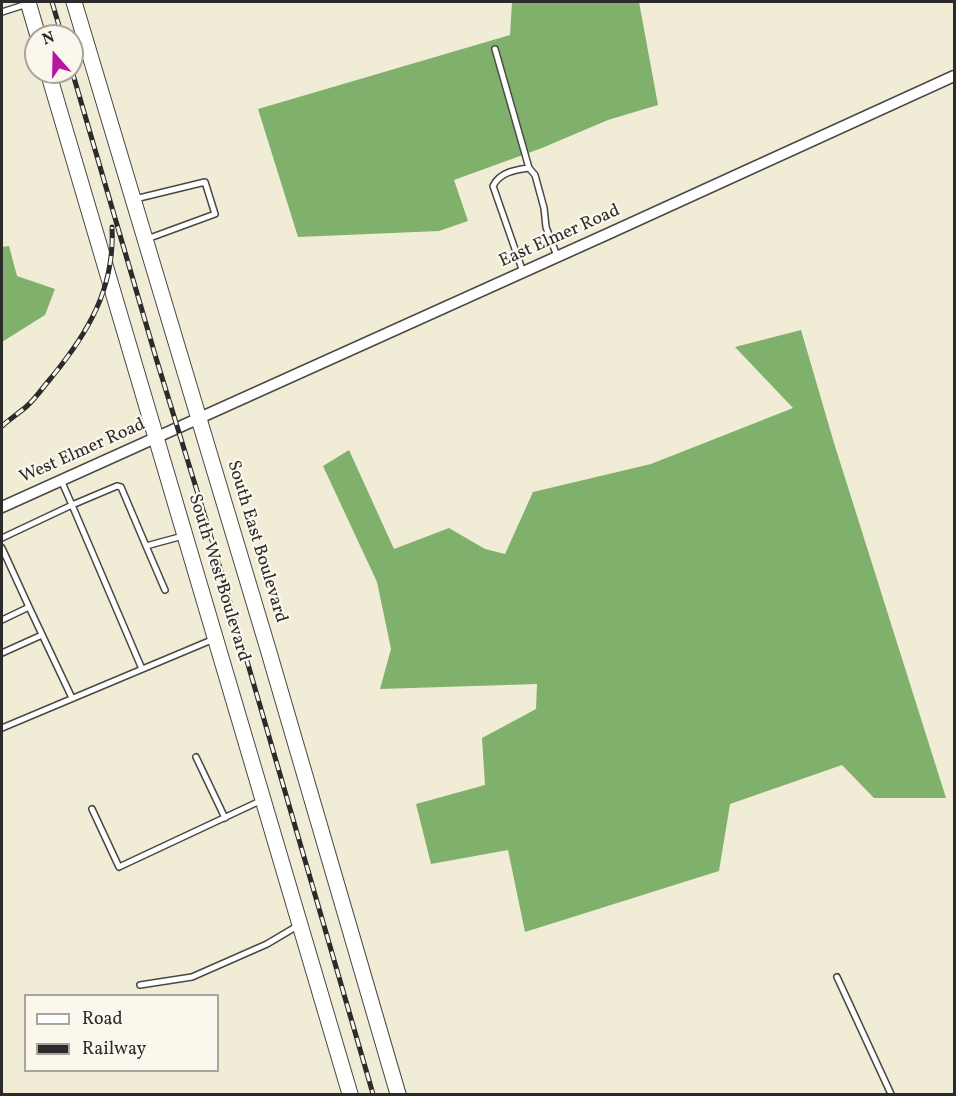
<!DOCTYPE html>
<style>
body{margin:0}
#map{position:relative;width:956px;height:1096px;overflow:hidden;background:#f1ecd5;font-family:Vollkorn,serif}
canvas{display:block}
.frame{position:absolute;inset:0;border:3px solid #2b2b2b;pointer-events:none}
.legend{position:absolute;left:24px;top:994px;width:195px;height:78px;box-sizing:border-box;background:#fbf7ec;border:2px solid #a8a59f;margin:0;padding:8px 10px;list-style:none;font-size:18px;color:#2b2b2b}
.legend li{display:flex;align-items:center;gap:12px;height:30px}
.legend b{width:30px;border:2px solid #a8a59f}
.north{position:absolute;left:24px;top:24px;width:60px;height:60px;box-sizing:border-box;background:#fbf7ec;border:2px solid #a8a59f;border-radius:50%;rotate:340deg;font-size:16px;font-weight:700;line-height:24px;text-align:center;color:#2b2b2b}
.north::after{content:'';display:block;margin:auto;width:21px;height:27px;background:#b5179e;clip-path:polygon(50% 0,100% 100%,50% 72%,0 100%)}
</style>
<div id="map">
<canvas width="956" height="1096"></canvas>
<div class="frame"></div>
<ul class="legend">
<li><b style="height:8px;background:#fff"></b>Road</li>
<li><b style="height:8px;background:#2b2b2b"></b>Railway</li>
</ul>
<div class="north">N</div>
</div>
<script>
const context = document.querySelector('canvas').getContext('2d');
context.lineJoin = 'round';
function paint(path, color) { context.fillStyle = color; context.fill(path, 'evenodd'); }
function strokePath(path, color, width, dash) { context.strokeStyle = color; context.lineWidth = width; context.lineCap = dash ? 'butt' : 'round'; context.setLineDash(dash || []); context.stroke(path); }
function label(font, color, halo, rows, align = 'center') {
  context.font = font + ' Vollkorn,serif'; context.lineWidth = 4.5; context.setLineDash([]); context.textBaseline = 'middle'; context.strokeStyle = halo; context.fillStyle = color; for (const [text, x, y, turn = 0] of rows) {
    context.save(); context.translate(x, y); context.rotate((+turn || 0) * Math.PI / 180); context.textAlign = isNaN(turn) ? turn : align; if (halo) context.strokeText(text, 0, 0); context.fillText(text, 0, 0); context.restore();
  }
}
paint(new Path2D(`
 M 512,2 L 639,2 L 658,105 L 608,120 L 542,148 L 454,180 L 468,221 L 439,231 L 298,237 L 258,109 L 510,35 Z
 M 9,246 L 17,276 L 55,289 L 45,315 L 2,342 L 2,247 Z
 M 801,330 L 834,443 L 946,798 L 874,798 L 842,765 L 730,804 L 719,871 L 525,932 L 508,850 L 431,864 L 416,804 L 485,785 L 482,738 L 536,709 L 537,684 L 380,689 L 391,649 L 377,582 L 323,466 L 349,450 L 394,549 L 449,528 L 485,549 L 505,554 L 533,492 L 651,464 L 793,408 L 735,347 Z`), '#80b16c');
const service = new Path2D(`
 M 2,12 L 27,4
 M 495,49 L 529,168
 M 135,199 L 205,182 L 215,214 L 147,239
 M 523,272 L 493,186 C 500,172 515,170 529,168 L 535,175 L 544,208 L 546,227 L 557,256
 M 2,538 L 72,505 L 61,480
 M 146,546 L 165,590
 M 2,548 L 29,607 L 2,620
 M 29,607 L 72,698
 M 2,653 L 42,635
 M 142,669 L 72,505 L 117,486 L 121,487 L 146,546 L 183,536
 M 2,728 L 214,639
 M 196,757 L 225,818
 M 92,809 L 119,867 L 260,801
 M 837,977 L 891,1094
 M 140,985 L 192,977 L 267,944 L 299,925`);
const minor = new Path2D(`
 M 2,507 L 612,232 L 954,76`);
const secondary = new Path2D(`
 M 28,2 L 38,36
 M 74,2 L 268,649 L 398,1094
 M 48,72 L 350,1094`);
strokePath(service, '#494844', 8);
strokePath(minor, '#494844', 13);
strokePath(secondary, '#494844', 17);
strokePath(service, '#fff', 5);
strokePath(minor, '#fff', 10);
strokePath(secondary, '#fff', 15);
const rail = new Path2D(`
 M 52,2 L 62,36
 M 72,71 L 156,358 L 206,520 L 373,1094
 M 2,426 C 10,419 19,413 27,406 C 36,398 43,387 51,378 C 88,333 115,288 112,227`);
strokePath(rail, '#2b2b2b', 5);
strokePath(rail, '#fbf7ec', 3, [9]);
label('18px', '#2b2b2b', '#fbf7ec', [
 ["East Elmer Road",560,237,-24],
 ["West Elmer Road",83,452,-24],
 ["South East Boulevard",256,542,73],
 ["South West Boulevard",218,578,73]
]);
</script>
